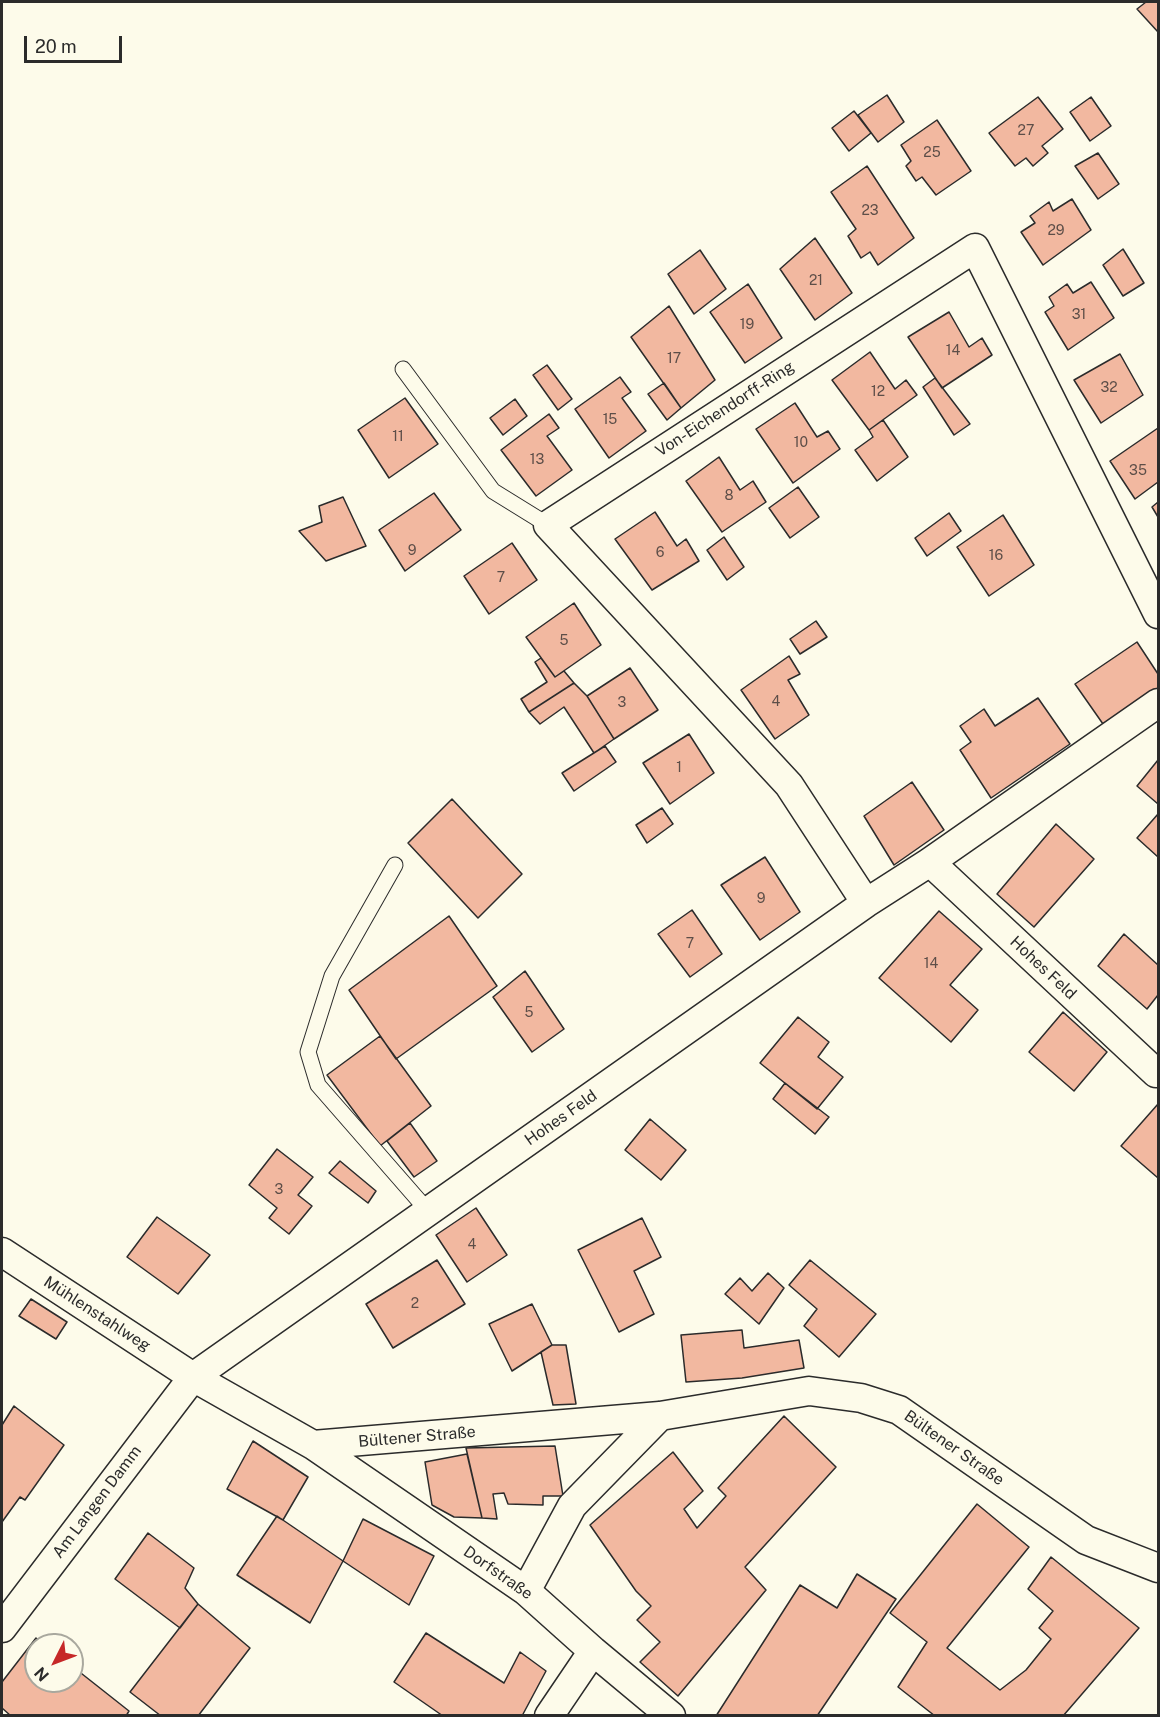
<!DOCTYPE html>
<meta charset="utf-8">
<style>
body{margin:0}
#map{position:relative;width:1160px;height:1717px;overflow:hidden;background:#fdfbea;font-family:"Public Sans",sans-serif}
canvas{display:block}
.frame{position:absolute;inset:0;border:3px solid #2b2b2b;pointer-events:none}
.north{position:absolute;left:24px;top:1633px;width:60px;height:60px;box-sizing:border-box;background:#fdfbea;border:2px solid #a9a89e;border-radius:50%;rotate:228deg;font-size:16px;font-weight:700;line-height:24px;text-align:center;color:#2b2b2b}
.north::after{content:'';display:block;margin:auto;width:21px;height:27px;background:#c62828;clip-path:polygon(50% 0,100% 100%,50% 72%,0 100%)}
.scale{position:absolute;left:24px;top:36px;width:98px;height:27px;box-sizing:border-box;border:3px solid #2b2b2b;border-top:0;padding-left:8px;font-size:18px;line-height:21px;white-space:nowrap;color:#2b2b2b;-webkit-text-stroke:4px #fdfbea;paint-order:stroke}
</style>
<div id="map">
<canvas width="1160" height="1717"></canvas>
<div class="frame"></div>
<div class="north">N</div>
<div class="scale">20 m</div>
</div>
<script>
const context = document.querySelector('canvas').getContext('2d');
context.lineJoin = 'round';
function paint(path, color) { context.fillStyle = color; context.fill(path, 'evenodd'); }
function strokePath(path, color, width, dash) { context.strokeStyle = color; context.lineWidth = width; context.lineCap = dash ? 'butt' : 'round'; context.setLineDash(dash || []); context.stroke(path); }
function label(font, color, halo, rows, align = 'center') {
  context.font = font + ' "Public Sans",sans-serif'; context.lineWidth = 4.5; context.setLineDash([]); context.textBaseline = 'middle'; context.strokeStyle = halo; context.fillStyle = color; for (const [text, x, y, turn = 0] of rows) {
    context.save(); context.translate(x, y); context.rotate((+turn || 0) * Math.PI / 180); context.textAlign = isNaN(turn) ? turn : align; if (halo) context.strokeText(text, 0, 0); context.fillText(text, 0, 0); context.restore();
  }
}
const building = new Path2D(`
 M 1146,2 L 1158,2 L 1158,32 L 1137,9 Z
 M 887,95 L 904,122 L 878,142 L 858,115 Z
 M 1038,97 L 1063,129 L 1042,146 L 1048,153 L 1033,166 L 1026,158 L 1015,166 L 989,133 Z
 M 1091,97 L 1111,126 L 1090,141 L 1070,112 Z
 M 854,111 L 871,133 L 849,151 L 832,128 Z
 M 937,120 L 971,171 L 936,195 L 922,177 L 916,181 L 906,166 L 911,161 L 901,145 Z
 M 1098,153 L 1119,184 L 1098,199 L 1075,166 Z
 M 867,166 L 914,238 L 878,265 L 870,252 L 861,258 L 848,236 L 856,229 L 831,192 Z
 M 1072,199 L 1091,230 L 1043,265 L 1021,232 L 1035,223 L 1030,216 L 1049,202 L 1053,211 Z
 M 815,238 L 852,293 L 815,320 L 780,269 Z
 M 1123,249 L 1144,283 L 1123,296 L 1103,265 Z
 M 700,250 L 726,289 L 694,314 L 668,274 Z
 M 1091,282 L 1114,318 L 1068,350 L 1045,312 L 1054,306 L 1049,297 L 1067,284 L 1073,293 Z
 M 748,284 L 782,338 L 745,363 L 710,312 Z
 M 669,306 L 715,380 L 681,408 L 631,337 Z
 M 949,312 L 969,347 L 982,338 L 992,355 L 942,388 L 908,337 Z
 M 870,352 L 895,389 L 906,380 L 917,395 L 869,430 L 832,380 Z
 M 1120,354 L 1143,395 L 1101,423 L 1074,380 Z
 M 547,365 L 572,399 L 558,410 L 533,375 Z
 M 620,377 L 631,392 L 622,398 L 646,431 L 609,458 L 575,409 Z
 M 935,378 L 970,424 L 954,435 L 923,387 Z
 M 664,383 L 681,408 L 667,420 L 648,394 Z
 M 405,398 L 438,444 L 389,478 L 358,430 Z
 M 515,399 L 527,416 L 503,435 L 490,418 Z
 M 795,403 L 817,437 L 828,431 L 840,449 L 793,483 L 756,429 Z
 M 549,414 L 559,428 L 547,436 L 572,470 L 536,496 L 501,450 Z
 M 883,420 L 908,457 L 877,481 L 855,450 L 873,437 L 869,430 Z
 M 1158,428 L 1158,482 L 1135,499 L 1110,461 Z
 M 719,457 L 740,490 L 753,481 L 766,502 L 722,532 L 686,481 Z
 M 798,487 L 819,517 L 790,538 L 769,508 Z
 M 434,493 L 461,530 L 405,571 L 379,530 Z
 M 343,497 L 366,546 L 326,561 L 299,531 L 322,522 L 319,506 Z
 M 1158,502 L 1158,517 L 1152,507 Z
 M 655,512 L 677,546 L 686,539 L 699,561 L 652,590 L 615,539 Z
 M 949,513 L 961,531 L 927,556 L 915,538 Z
 M 1003,515 L 1034,565 L 989,596 L 957,547 Z
 M 724,537 L 744,567 L 727,580 L 707,550 Z
 M 512,543 L 537,580 L 489,614 L 464,576 Z
 M 574,603 L 601,645 L 555,677 L 526,637 Z
 M 816,621 L 827,637 L 800,654 L 790,639 Z
 M 1137,642 L 1158,674 L 1158,689 L 1103,724 L 1075,684 Z
 M 789,656 L 800,674 L 788,680 L 809,715 L 775,739 L 741,690 Z
 M 541,658 L 555,677 L 564,671 L 574,683 L 529,712 L 521,699 L 547,682 L 535,662 Z
 M 630,668 L 658,710 L 614,739 L 587,696 Z
 M 574,683 L 587,696 L 614,739 L 594,753 L 564,707 L 540,724 L 529,712 Z
 M 1038,698 L 1070,744 L 991,798 L 960,750 L 971,742 L 960,726 L 984,709 L 995,726 Z
 M 689,734 L 714,773 L 670,804 L 643,763 Z
 M 605,746 L 616,762 L 574,791 L 562,773 Z
 M 1158,760 L 1158,804 L 1137,786 Z
 M 912,782 L 944,830 L 894,865 L 864,816 Z
 M 452,799 L 522,874 L 478,918 L 408,843 Z
 M 662,808 L 673,824 L 647,843 L 636,825 Z
 M 1158,814 L 1158,857 L 1137,838 Z
 M 1056,824 L 1094,859 L 1034,927 L 997,894 Z
 M 765,857 L 800,912 L 760,940 L 721,885 Z
 M 692,910 L 722,954 L 690,977 L 658,934 Z
 M 939,911 L 982,949 L 950,985 L 978,1010 L 951,1042 L 879,978 Z
 M 449,916 L 497,986 L 396,1059 L 349,990 Z
 M 1124,934 L 1158,965 L 1158,995 L 1147,1009 L 1098,966 Z
 M 525,971 L 564,1029 L 532,1052 L 493,997 Z
 M 1063,1012 L 1107,1052 L 1074,1091 L 1029,1052 Z
 M 798,1017 L 829,1042 L 818,1057 L 843,1077 L 817,1109 L 760,1063 Z
 M 380,1036 L 431,1106 L 380,1146 L 327,1075 Z
 M 785,1083 L 829,1117 L 815,1134 L 773,1099 Z
 M 1158,1104 L 1158,1178 L 1121,1146 Z
 M 650,1119 L 686,1150 L 661,1180 L 625,1150 Z
 M 410,1123 L 437,1161 L 414,1177 L 387,1141 Z
 M 277,1149 L 313,1177 L 298,1195 L 312,1206 L 289,1234 L 269,1218 L 277,1208 L 249,1185 Z
 M 340,1161 L 376,1191 L 368,1203 L 329,1173 Z
 M 476,1208 L 507,1255 L 467,1282 L 436,1235 Z
 M 157,1217 L 210,1255 L 178,1294 L 127,1257 Z
 M 642,1218 L 661,1257 L 634,1271 L 654,1314 L 619,1332 L 578,1250 Z
 M 437,1260 L 465,1304 L 393,1348 L 366,1304 Z
 M 810,1260 L 876,1314 L 839,1357 L 804,1326 L 817,1309 L 789,1285 Z
 M 768,1273 L 784,1288 L 759,1324 L 725,1294 L 740,1278 L 752,1291 Z
 M 31,1299 L 67,1322 L 56,1339 L 19,1316 Z
 M 532,1304 L 552,1345 L 512,1371 L 489,1324 Z
 M 742,1330 L 744,1348 L 799,1340 L 804,1368 L 742,1378 L 686,1382 L 681,1335 Z
 M 552,1345 L 566,1345 L 576,1404 L 553,1405 L 541,1352 Z
 M 14,1406 L 64,1445 L 25,1500 L 20,1497 L 2,1522 L 2,1425 Z
 M 784,1416 L 836,1467 L 745,1567 L 766,1590 L 678,1696 L 640,1662 L 660,1642 L 637,1620 L 651,1606 L 636,1591 L 590,1525 L 673,1452 L 703,1491 L 684,1509 L 697,1528 L 726,1496 L 718,1488 Z
 M 253,1441 L 308,1477 L 283,1520 L 227,1489 Z
 M 555,1446 L 563,1496 L 543,1496 L 543,1505 L 508,1504 L 504,1493 L 493,1494 L 497,1519 L 482,1518 L 466,1448 Z
 M 467,1454 L 482,1518 L 454,1517 L 432,1505 L 425,1462 Z
 M 977,1504 L 1029,1547 L 947,1648 L 1000,1690 L 1026,1670 L 1051,1639 L 1039,1628 L 1053,1611 L 1028,1589 L 1051,1557 L 1139,1628 L 1063,1716 L 935,1716 L 898,1687 L 927,1642 L 890,1613 Z
 M 277,1516 L 343,1561 L 310,1623 L 237,1575 Z
 M 363,1519 L 434,1556 L 409,1605 L 343,1561 Z
 M 148,1533 L 194,1568 L 185,1588 L 198,1604 L 180,1628 L 115,1579 Z
 M 857,1574 L 896,1599 L 817,1716 L 716,1716 L 800,1585 L 837,1608 Z
 M 198,1604 L 250,1648 L 198,1716 L 161,1716 L 130,1692 Z
 M 426,1633 L 504,1683 L 520,1652 L 546,1671 L 522,1716 L 443,1716 L 394,1682 Z
 M 36,1638 L 45,1645 L 36,1645 L 36,1681 L 72,1681 L 72,1666 L 129,1711 L 126,1716 L 11,1716 L 2,1708 L 2,1682 Z`);
paint(building, '#f2b8a0');
strokePath(building, '#2b2b2b', 1.5);
const lane = new Path2D(`
 M 403,369 L 493,491 L 548,525
 M 395,865 L 332,976 L 308,1052 L 318,1085 L 428,1211`);
const street = new Path2D(`
 M 930,862 L 1156,1073
 M 866,903 L 789,785 L 548,525 L 975,248 L 1158,614
 M 2,1252 L 193,1377 L 313,1445 L 526,1591 L 593,1651 L 671,1716
 M 313,1445 L 660,1416 L 809,1391 L 861,1398 L 899,1410 L 1086,1540 L 1158,1568
 M 526,1591 L 572,1506 L 660,1416
 M 2,1628 L 193,1377 L 866,903 L 930,862 L 1158,703
 M 549,1716 L 593,1651`);
strokePath(lane, '#2b2b2b', 17);
strokePath(street, '#2b2b2b', 31);
strokePath(lane, '#fdfbea', 15);
strokePath(street, '#fdfbea', 28);
label('14px', '#5d4e48', null, [
 ["27",1026,131],
 ["25",932,153],
 ["23",870,211],
 ["29",1056,231],
 ["21",816,281],
 ["31",1079,315],
 ["19",747,325],
 ["14",953,351],
 ["17",674,359],
 ["32",1109,388],
 ["12",878,392],
 ["15",610,420],
 ["11",398,437],
 ["10",801,443],
 ["13",537,460],
 ["35",1138,471],
 ["8",729,496],
 ["9",412,551],
 ["6",660,553],
 ["16",996,556],
 ["7",501,578],
 ["5",564,641],
 ["4",776,702],
 ["3",622,703],
 ["1",679,768],
 ["9",761,899],
 ["7",690,944],
 ["14",931,964],
 ["5",529,1013],
 ["3",279,1190],
 ["4",472,1245],
 ["2",415,1304]
]);
label('16px', '#2b2b2b', '#fdfbea', [
 ["Von-Eichendorff-Ring",725,409,-33],
 ["Hohes Feld",1043,968,43],
 ["Hohes Feld",561,1118,-35],
 ["Mühlenstahlweg",97,1314,33],
 ["Bültener Straße",417,1437,-5],
 ["Bültener Straße",954,1448,35],
 ["Am Langen Damm",97,1502,-53],
 ["Dorfstraße",498,1573,35]
]);
</script>
